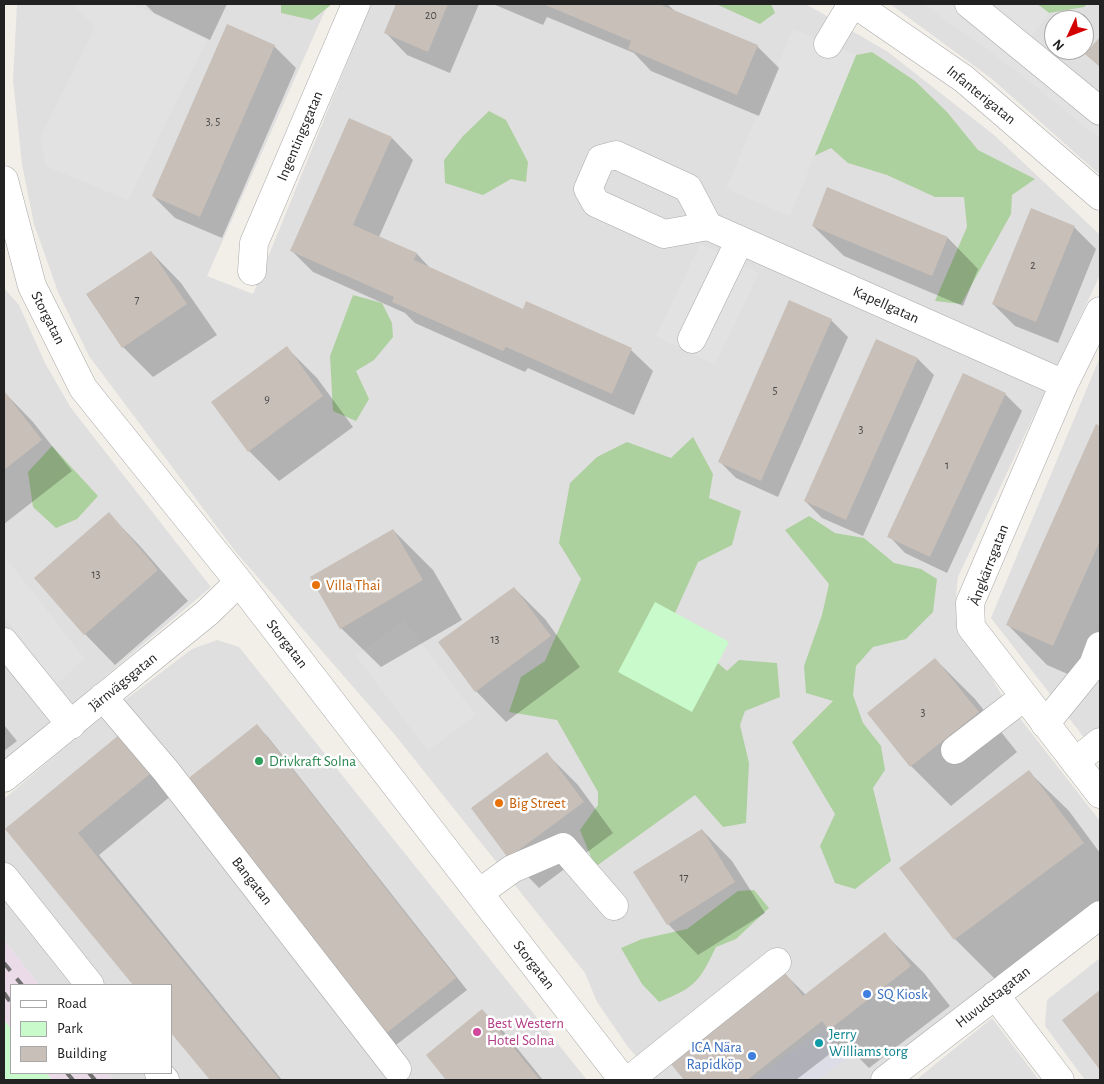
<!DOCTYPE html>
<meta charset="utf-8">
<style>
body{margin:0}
#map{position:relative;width:1104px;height:1084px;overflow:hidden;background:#f2efe9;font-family:"Alegreya Sans",sans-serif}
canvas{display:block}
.frame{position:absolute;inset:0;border:5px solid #222;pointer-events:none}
.legend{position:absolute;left:10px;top:984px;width:162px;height:90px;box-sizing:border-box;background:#fff;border:1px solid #a7a7a7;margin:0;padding:6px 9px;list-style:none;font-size:15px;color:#222}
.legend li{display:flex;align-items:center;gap:10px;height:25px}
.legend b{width:25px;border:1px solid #a7a7a7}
.north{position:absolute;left:1044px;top:10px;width:50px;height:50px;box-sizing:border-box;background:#fff;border:1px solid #a7a7a7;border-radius:50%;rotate:227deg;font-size:14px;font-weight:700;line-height:20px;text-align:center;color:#222}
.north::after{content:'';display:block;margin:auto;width:18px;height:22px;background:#d40000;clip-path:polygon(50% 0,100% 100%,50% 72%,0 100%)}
</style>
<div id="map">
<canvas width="1104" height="1084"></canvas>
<div class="frame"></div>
<ul class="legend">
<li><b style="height:6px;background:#fff"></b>Road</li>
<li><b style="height:14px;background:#c8facc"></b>Park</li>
<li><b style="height:14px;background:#c7bfb8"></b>Building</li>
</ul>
<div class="north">N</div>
</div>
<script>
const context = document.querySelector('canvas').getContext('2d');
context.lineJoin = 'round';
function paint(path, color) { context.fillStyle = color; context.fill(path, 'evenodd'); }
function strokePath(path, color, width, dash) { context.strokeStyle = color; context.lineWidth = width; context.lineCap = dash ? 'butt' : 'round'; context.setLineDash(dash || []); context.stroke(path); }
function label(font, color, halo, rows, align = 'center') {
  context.font = font + ' "Alegreya Sans",sans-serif'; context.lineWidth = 5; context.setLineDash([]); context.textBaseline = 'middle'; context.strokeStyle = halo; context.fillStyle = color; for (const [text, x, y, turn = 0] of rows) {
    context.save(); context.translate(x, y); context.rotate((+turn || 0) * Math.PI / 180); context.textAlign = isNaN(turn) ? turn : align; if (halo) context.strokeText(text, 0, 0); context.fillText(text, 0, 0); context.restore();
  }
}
paint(new Path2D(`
 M 17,4 L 328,4 L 207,276 L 253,294 L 371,4 L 806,4 L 888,52 L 994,135 L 1100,235 L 1100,275 L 958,577 L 956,596 L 959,622 L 1001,694 L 1100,821 L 1100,903 L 868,1080 L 657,1080 L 628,1047 L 597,1002 L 585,973 L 395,735 L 235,551 L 89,356 L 58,292 L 34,224 L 22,164 L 13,80 Z
 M 890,4 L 1100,4 L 1100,175 L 992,79 ZM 1054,20 L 1084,20 L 1084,50 L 1054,50 Z
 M 4,288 L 19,305 L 45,363 L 71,408 L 211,587 L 4,762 Z
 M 1100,357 L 1100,758 L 991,618 Z
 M 217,640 L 239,647 L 587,1080 L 113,1080 L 107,1073 L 171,1073 L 171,985 L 39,985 L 4,940 L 4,799 L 83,732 L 192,649 Z
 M 1100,958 L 1100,1080 L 1085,1080 L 1045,1026 L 1047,1000 Z
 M 992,1018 L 1039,1080 L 916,1080 Z`), '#e0dfdf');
paint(new Path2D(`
 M 4,940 L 39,985 L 11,985 L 11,1029 L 4,1020 Z
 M 46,1073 L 107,1073 L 113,1080 L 52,1080 Z`), '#ebdbe8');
paint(new Path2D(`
 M 281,4 L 332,4 L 312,20 L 281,13 Z
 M 716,4 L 771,4 L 775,13 L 760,24 Z
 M 1037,4 L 1087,4 L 1084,7 L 1049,13 Z
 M 872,52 L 915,81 L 947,112 L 978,150 L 1035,179 L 1012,195 L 1011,214 L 961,304 L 935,301 L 967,227 L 964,197 L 935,197 L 887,175 L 848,163 L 831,148 L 814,156 L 856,55 Z
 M 489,111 L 506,120 L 528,162 L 526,182 L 511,179 L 483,195 L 445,183 L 444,160 L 463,136 Z
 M 353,295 L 382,303 L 392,323 L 393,337 L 374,360 L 356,371 L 369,399 L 356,421 L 333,411 L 330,356 Z
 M 693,437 L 713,474 L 709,498 L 741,511 L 732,545 L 698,562 L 671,622 L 727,671 L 739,660 L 777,663 L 780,697 L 745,711 L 740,725 L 749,763 L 746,823 L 723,827 L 695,795 L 595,867 L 580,830 L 598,805 L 598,792 L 557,720 L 509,712 L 521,677 L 545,661 L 581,579 L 559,543 L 570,483 L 597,457 L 627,442 L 671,458 Z
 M 52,446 L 98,496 L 77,519 L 56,528 L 33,507 L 28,472 Z
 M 809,516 L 835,533 L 864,538 L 894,563 L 921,569 L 937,579 L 933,612 L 906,639 L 873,647 L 856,666 L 853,695 L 863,723 L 881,746 L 885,770 L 873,788 L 891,861 L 855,889 L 835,883 L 820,846 L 835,814 L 792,742 L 833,701 L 806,693 L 804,666 L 822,615 L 829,584 L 785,530 Z
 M 754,890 L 769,908 L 736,939 L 716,947 C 699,982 696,987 659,1002 L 642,984 L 621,948 L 642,939 L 687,929 L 738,891 Z`), '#add19e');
paint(new Path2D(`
 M 655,602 L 729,642 L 692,712 L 618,672 Z
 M 4,1020 L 11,1029 L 11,1073 L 46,1073 L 52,1080 L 4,1080 Z`), '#c8facc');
paint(new Path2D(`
 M 72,4 L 132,4 L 207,40 L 128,200 L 46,166 L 40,138 L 95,27 Z
 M 923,4 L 1037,4 L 1049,13 L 1020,52 L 1100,117 L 1100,139 L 1010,66 Z
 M 793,29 L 856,55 L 790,216 L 726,189 Z
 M 700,244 L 759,273 L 715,365 L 656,336 Z
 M 4,555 L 85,659 L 57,684 L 4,617 Z
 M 404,620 L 476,715 L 428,751 L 356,656 Z`), '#e2e2e2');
paint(new Path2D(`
 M 823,1028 L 847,1058 L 818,1080 L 753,1080 Z`), '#dddde8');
paint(new Path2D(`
 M 145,4 L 227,4 L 210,40 L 154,13 Z
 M 398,4 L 479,4 L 450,73 L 407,55 L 386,33 Z
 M 493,4 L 667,4 L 676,12 L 757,46 L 779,68 L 759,116 L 651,71 L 634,53 L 547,17 L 543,25 Z
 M 274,46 L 296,68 L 222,238 L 175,218 L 153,196 Z
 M 392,138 L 413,160 L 379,237 L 417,254 L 432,270 L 524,310 L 631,350 L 653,371 L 634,415 L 528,368 L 525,372 L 415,323 L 405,313 L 313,272 L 291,250 Z
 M 813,226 L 948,238 L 978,269 L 963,306 L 844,256 Z
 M 1074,227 L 1096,249 L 1058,343 L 1015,326 L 993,304 Z
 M 151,252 L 181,283 L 217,335 L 153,377 L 123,347 Z
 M 831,320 L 848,337 L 778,497 L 736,478 L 720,462 Z
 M 877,340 L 918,359 L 934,375 L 863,536 L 822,518 L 805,501 Z
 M 287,348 L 317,378 L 353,427 L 279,481 L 249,451 Z
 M 4,392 L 33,422 L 72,471 L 4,524 Z
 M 1005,394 L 1022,411 L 947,573 L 905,553 L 889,536 Z
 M 1096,426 L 1100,427 L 1100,669 L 1093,685 L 1047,665 L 1008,625 Z
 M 109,514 L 139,545 L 188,601 L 115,665 L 85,634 Z
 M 393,530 L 433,570 L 462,620 L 381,667 L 341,628 Z
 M 514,588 L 545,619 L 580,667 L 506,722 L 476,691 Z
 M 935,659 L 975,699 L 1017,752 L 951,806 L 911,766 L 868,713 Z
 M 4,725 L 17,741 L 4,751 Z
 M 257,726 L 268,737 L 467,990 L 396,1045 L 385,1034 Z
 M 125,732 L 177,791 L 99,855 L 282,1080 L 212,1080 L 171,1031 L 171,985 L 134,985 L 6,829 Z
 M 547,754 L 578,785 L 613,833 L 539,888 L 509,857 Z
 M 1029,772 L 1069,811 L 1100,853 L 1100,900 L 995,979 L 955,939 L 901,868 Z
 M 702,830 L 732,861 L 765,913 L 698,955 L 668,924 Z
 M 885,934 L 924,973 L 950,1006 L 869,1068 L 844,1043 L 796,1080 L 686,1080 L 669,1059 L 782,971 L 806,995 Z
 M 1100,991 L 1100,1068 L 1063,1021 Z
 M 482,1010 L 504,1032 L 543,1080 L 448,1080 L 428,1055 Z`), '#0003');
paint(new Path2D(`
 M 396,4 L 448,4 L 428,52 L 384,33 Z
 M 543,4 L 659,4 L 758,45 L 737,95 L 628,49 L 631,41 Z
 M 227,24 L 275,45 L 200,217 L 152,196 Z
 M 1100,37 L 1100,67 L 1085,54 Z
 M 349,118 L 392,137 L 353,225 L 417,253 L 414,260 L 523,309 L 526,301 L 632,348 L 612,394 L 506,347 L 503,351 L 392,302 L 394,297 L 290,251 Z
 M 827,187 L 948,237 L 932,276 L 812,226 Z
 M 1031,208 L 1075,226 L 1036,322 L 992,304 Z
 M 151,251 L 187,304 L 122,348 L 86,294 Z
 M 789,300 L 832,319 L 761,481 L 718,462 Z
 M 876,339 L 918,358 L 846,520 L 804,501 Z
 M 287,346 L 323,396 L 248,452 L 211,402 Z
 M 963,373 L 1006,393 L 930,557 L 887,537 Z
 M 4,391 L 42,440 L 4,470 Z
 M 1096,424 L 1100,426 L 1100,541 L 1053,646 L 1006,625 Z
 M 109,512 L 158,570 L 84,635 L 34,578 Z
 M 393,529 L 423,580 L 340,629 L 310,577 Z
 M 514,587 L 551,636 L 475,692 L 438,642 Z
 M 935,658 L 979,712 L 910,767 L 867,713 Z
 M 257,724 L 456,978 L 384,1035 L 185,781 Z
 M 125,730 L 156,769 L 78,833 L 280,1080 L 210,1080 L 171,1033 L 171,985 L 133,985 L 5,829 Z
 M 547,752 L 584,802 L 508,858 L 471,808 Z
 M 1029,770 L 1084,843 L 954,940 L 899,868 Z
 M 702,829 L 735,882 L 667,925 L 633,872 Z
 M 885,932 L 911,966 L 829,1030 L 822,1021 L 747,1080 L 684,1080 L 667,1059 L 782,969 L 803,996 Z
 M 1100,990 L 1100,1070 L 1062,1020 Z
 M 482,1009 L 540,1080 L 446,1080 L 426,1055 Z`), '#c7bfb8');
const minor = new Path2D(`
 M 855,4 L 964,79 L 1100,196
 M 969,4 L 1100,111
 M 828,44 L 852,4
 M 4,180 L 32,286 L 83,388 L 239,582 L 623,1080
 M 708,226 L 688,188 L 616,155 L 601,159 L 588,189 L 596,203 L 664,234 L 708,226 L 1064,384
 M 252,271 L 254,243 L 356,4
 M 1100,311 L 1064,384 L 970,603 L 971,627 L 1100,794
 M 692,339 L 740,240
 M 4,642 L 71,725
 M 103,697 L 166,771 L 397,1069
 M 1045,724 L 1093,665 L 1100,646
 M 955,750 L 1024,697
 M 1075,762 L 1100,742
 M 4,778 L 207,613 L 239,582
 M 4,877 L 90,985
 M 479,893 L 512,869 L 563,847 L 614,906
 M 995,995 L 1060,1080
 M 159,1073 L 165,1080
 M 629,1080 L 777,962
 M 885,1080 L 1100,915`);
strokePath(minor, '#a9a9a9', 29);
strokePath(minor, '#fff', 28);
strokePath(new Path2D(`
 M 4,963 L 22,985
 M 4,993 L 11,1003
 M 67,1073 L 73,1080
 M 89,1073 L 95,1080`), '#707070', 4, [10, 10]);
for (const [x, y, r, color] of [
 [316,585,5,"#e8710a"],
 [259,761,5,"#2e9e5b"],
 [499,803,5,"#e8710a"],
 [867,994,5,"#3f7fe0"],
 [477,1032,5,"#d1479c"],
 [819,1043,5,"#0f9aa8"],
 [752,1056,5,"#3f7fe0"]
]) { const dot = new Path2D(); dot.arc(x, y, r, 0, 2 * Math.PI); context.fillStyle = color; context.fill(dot); strokePath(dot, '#fff', 2); }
label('12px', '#4b4948', null, [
 ["20",431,15],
 ["3, 5",213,121],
 ["2",1033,265],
 ["7",137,299],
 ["5",775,390],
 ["9",267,399],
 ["3",861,429],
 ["1",947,465],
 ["13",96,574],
 ["13",495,639],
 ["3",923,712],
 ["17",684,877]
]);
label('15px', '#222', '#fff', [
 ["Infanterigatan",981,95,39],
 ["Ingentingsgatan",300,136,-67],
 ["Kapellgatan",886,305,24],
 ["Storgatan",48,318,63],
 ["Ängkärrsgatan",989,565,-69],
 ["Storgatan",287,644,52],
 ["Järnvägsgatan",123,682,-39],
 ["Bangatan",252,881,52],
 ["Storgatan",534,965,52],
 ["Huvudstagatan",993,997,-38]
]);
label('15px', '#c56008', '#fff', [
 ["Villa Thai",326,585],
 ["Big Street",509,803]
], 'left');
label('15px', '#27864d', '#fff', [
 ["Drivkraft Solna",269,761]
], 'left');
label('15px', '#366cbe', '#fff', [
 ["SQ Kiosk",877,994],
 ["ICA Nära",742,1047,"right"],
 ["Rapidköp",742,1064,"right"]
], 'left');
label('15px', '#b23c85', '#fff', [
 ["Best Western",487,1023],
 ["Hotel Solna",487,1040]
], 'left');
label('15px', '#0d838f', '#fff', [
 ["Jerry",829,1034],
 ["Williams torg",829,1051]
], 'left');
</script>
